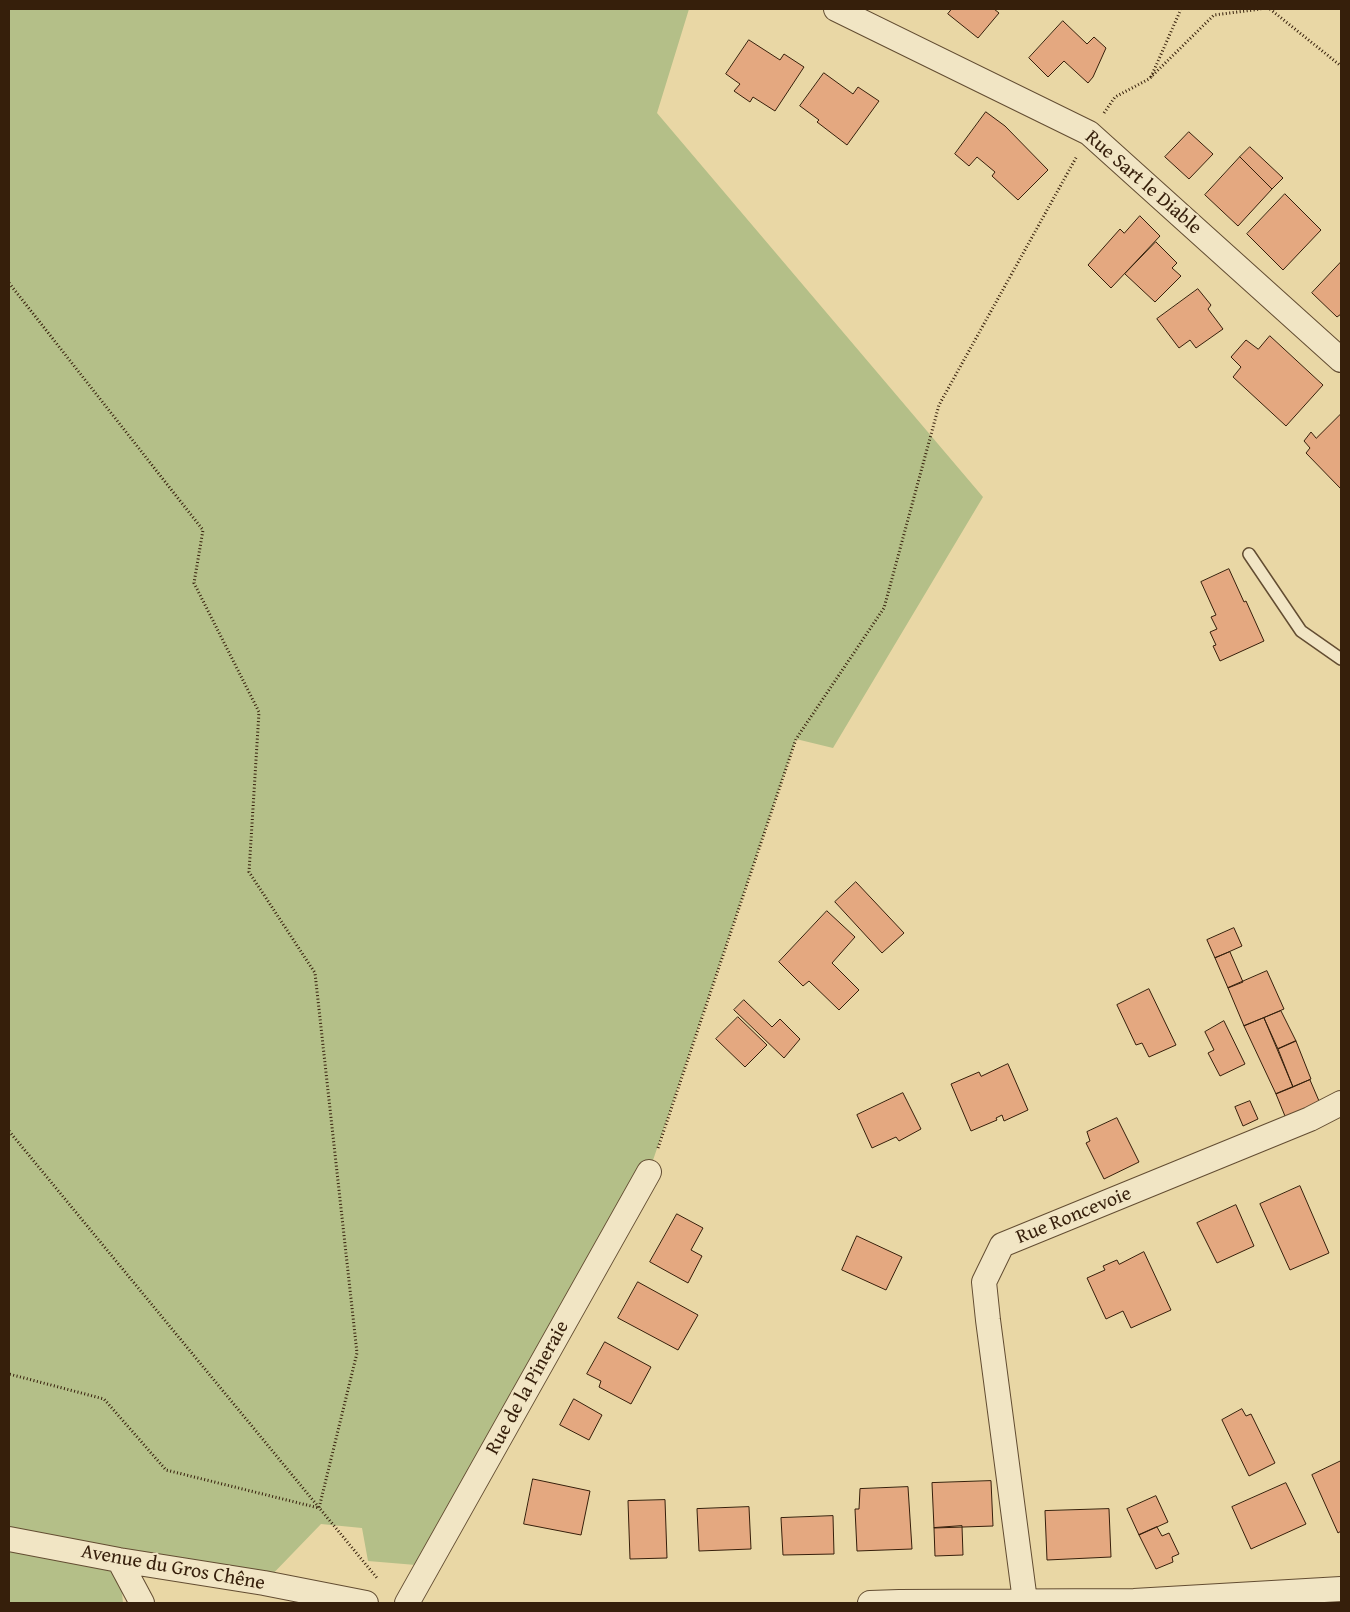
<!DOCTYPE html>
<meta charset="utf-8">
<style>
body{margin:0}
#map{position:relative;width:1350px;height:1612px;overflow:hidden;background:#e9d7a5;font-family:"Gentium Book Plus",serif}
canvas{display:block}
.frame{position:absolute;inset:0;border:10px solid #361f0b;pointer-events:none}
</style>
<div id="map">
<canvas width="1350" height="1612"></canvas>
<div class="frame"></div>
</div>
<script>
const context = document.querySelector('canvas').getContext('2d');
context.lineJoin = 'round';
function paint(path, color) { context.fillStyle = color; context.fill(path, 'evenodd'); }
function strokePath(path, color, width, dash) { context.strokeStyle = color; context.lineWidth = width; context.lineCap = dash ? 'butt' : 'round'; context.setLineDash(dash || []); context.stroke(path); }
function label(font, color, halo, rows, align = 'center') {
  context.font = font + ' "Gentium Book Plus",serif'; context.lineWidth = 4.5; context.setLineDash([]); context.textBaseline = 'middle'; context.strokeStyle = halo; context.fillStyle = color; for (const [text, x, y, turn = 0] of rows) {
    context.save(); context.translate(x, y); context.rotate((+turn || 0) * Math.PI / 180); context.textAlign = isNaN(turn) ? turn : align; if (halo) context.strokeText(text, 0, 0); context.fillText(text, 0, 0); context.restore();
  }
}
paint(new Path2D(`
 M 9,9 L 689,9 L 657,113 L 983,497 L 833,748 L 796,739 L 649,1172 L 428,1566 L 368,1561 L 362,1528 L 321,1524 L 264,1583 L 119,1560 L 123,1603 L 9,1603 Z`), '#b4bf88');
const building = new Path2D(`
 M 952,9 L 994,9 L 999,13 L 978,38 L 948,14 Z
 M 1063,21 L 1087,44 L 1094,37 L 1106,48 L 1093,77 L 1088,83 L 1064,61 L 1048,77 L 1029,58 Z
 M 749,40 L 780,60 L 784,54 L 804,67 L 775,111 L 753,97 L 750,102 L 734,91 L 740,84 L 726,74 Z
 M 824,73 L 853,94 L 858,87 L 879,101 L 847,145 L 817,122 L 819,120 L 800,106 Z
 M 986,112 L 1005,126 L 1048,170 L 1018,200 L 992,176 L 995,172 L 977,157 L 969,166 L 955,154 Z
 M 1189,132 L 1213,154 L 1189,179 L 1165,157 Z
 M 1250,147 L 1283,178 L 1272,189 L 1240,157 Z
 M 1240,157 L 1272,189 L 1238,226 L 1205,195 Z
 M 1285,194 L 1321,230 L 1283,270 L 1247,234 Z
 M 1140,216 L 1160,236 L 1111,288 L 1088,265 L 1120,229 L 1124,233 Z
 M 1156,242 L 1177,263 L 1172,268 L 1181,276 L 1155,302 L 1125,274 Z
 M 1341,262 L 1341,314 L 1337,317 L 1312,293 Z
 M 1198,289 L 1211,305 L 1208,309 L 1223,329 L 1196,348 L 1190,340 L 1179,348 L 1157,319 Z
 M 1270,336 L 1323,385 L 1286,426 L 1233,377 L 1241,367 L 1231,357 L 1246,340 L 1258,349 Z
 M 1341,414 L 1341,487 L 1340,488 L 1306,453 L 1310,448 L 1304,441 L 1311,432 L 1316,438 Z
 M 1229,569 L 1244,602 L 1246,601 L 1264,641 L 1220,661 L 1213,646 L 1216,645 L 1210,632 L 1217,629 L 1211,617 L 1216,615 L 1201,582 Z
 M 856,882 L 904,933 L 882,953 L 835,902 Z
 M 827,911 L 855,937 L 832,963 L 859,990 L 839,1010 L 809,981 L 803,986 L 779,962 Z
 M 1234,928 L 1242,946 L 1215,958 L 1207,940 Z
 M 1230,952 L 1243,982 L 1228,988 L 1215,958 Z
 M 1267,971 L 1284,1009 L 1244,1026 L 1228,988 Z
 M 1149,989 L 1176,1045 L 1149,1057 L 1142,1043 L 1136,1045 L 1117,1005 Z
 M 744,1000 L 772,1027 L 780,1019 L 800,1039 L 784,1058 L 734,1010 Z
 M 1281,1011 L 1296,1041 L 1278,1049 L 1264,1018 Z
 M 738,1017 L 767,1045 L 745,1067 L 716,1039 Z
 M 1264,1018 L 1293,1087 L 1276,1094 L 1244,1026 Z
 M 1224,1021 L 1245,1064 L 1220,1076 L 1208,1053 L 1214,1050 L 1205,1032 Z
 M 1296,1041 L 1311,1079 L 1293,1087 L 1278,1049 Z
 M 1008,1064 L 1028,1110 L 1004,1121 L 1002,1115 L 996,1118 L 997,1120 L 971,1131 L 951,1084 L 979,1072 L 981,1076 Z
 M 1310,1080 L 1319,1101 L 1306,1108 L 1307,1112 L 1287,1121 L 1276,1094 Z
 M 903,1093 L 921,1129 L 899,1141 L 896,1137 L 872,1148 L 857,1115 Z
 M 1250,1101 L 1258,1119 L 1243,1126 L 1235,1107 Z
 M 1117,1118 L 1139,1162 L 1104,1179 L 1086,1143 L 1090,1141 L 1087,1132 Z
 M 1300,1186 L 1329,1253 L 1290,1270 L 1260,1204 Z
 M 1236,1205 L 1254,1246 L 1217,1263 L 1197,1223 Z
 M 677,1214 L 703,1228 L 691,1250 L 702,1256 L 688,1283 L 650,1262 Z
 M 857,1236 L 902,1257 L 886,1290 L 842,1270 Z
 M 1144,1252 L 1171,1310 L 1131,1328 L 1123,1311 L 1106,1319 L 1087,1278 L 1105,1270 L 1103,1266 L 1117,1260 L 1119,1264 Z
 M 638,1282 L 698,1315 L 678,1350 L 618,1318 Z
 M 605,1342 L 651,1367 L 631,1404 L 599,1387 L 601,1381 L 587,1374 Z
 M 574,1399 L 602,1415 L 589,1440 L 560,1425 Z
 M 1242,1409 L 1246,1416 L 1251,1414 L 1275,1463 L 1249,1476 L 1222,1420 Z
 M 1341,1461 L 1341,1531 L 1338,1533 L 1312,1475 Z
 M 533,1479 L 590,1491 L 581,1535 L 524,1524 Z
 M 991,1481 L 993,1526 L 934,1528 L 932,1483 Z
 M 1286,1483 L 1306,1524 L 1251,1549 L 1232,1507 Z
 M 908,1487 L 912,1549 L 857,1551 L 855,1509 L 859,1509 L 860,1489 Z
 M 1156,1496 L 1168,1522 L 1139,1535 L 1127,1509 Z
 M 665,1500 L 667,1558 L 630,1559 L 628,1501 Z
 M 749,1507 L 751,1549 L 699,1551 L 697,1509 Z
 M 1109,1509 L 1111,1557 L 1047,1560 L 1045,1511 Z
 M 833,1516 L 834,1554 L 783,1555 L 781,1518 Z
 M 962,1526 L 963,1555 L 935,1556 L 934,1528 Z
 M 1157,1527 L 1162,1536 L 1169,1533 L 1179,1554 L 1172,1557 L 1173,1562 L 1156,1569 L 1139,1535 Z`);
paint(building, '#e4a880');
strokePath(building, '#361f0b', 1);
const service = new Path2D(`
 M 1249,554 L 1301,631 L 1341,659`);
const minor = new Path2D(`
 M 836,9 L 1089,133 L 1341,360
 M 9,1539 L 119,1560 L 264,1583 L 366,1603
 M 119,1560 L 142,1603
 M 1025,1601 L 988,1320 L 984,1282 L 1002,1245 L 1310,1119 L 1341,1103
 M 407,1603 L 649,1172
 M 870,1603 L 899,1602 L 1134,1601 L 1341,1589`);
strokePath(service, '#634d32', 14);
strokePath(minor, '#634d32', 26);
strokePath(new Path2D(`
 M 1270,9 L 1341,66
 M 1151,77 L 1181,9
 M 1104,113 L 1115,97 L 1149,79 L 1214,15 L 1261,9
 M 9,283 L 203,530 L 194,583 L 259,712 L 249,872 L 315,973 L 357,1353 L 319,1508 L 166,1470 L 104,1399 L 9,1374
 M 9,1131 L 377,1578
 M 658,1148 L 796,739 L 884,608 L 939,405 L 1077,156`), '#361f0b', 3, [1, 2.5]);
strokePath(service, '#f1e5c4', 11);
strokePath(minor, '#f1e5c4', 24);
label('20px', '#361f0b', '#f1e5c4', [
 ["Rue Sart le Diable",1143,183,41],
 ["Rue Roncevoie",1074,1216,-22],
 ["Rue de la Pineraie",528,1388,-61],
 ["Avenue du Gros Chêne",173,1568,10]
]);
</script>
